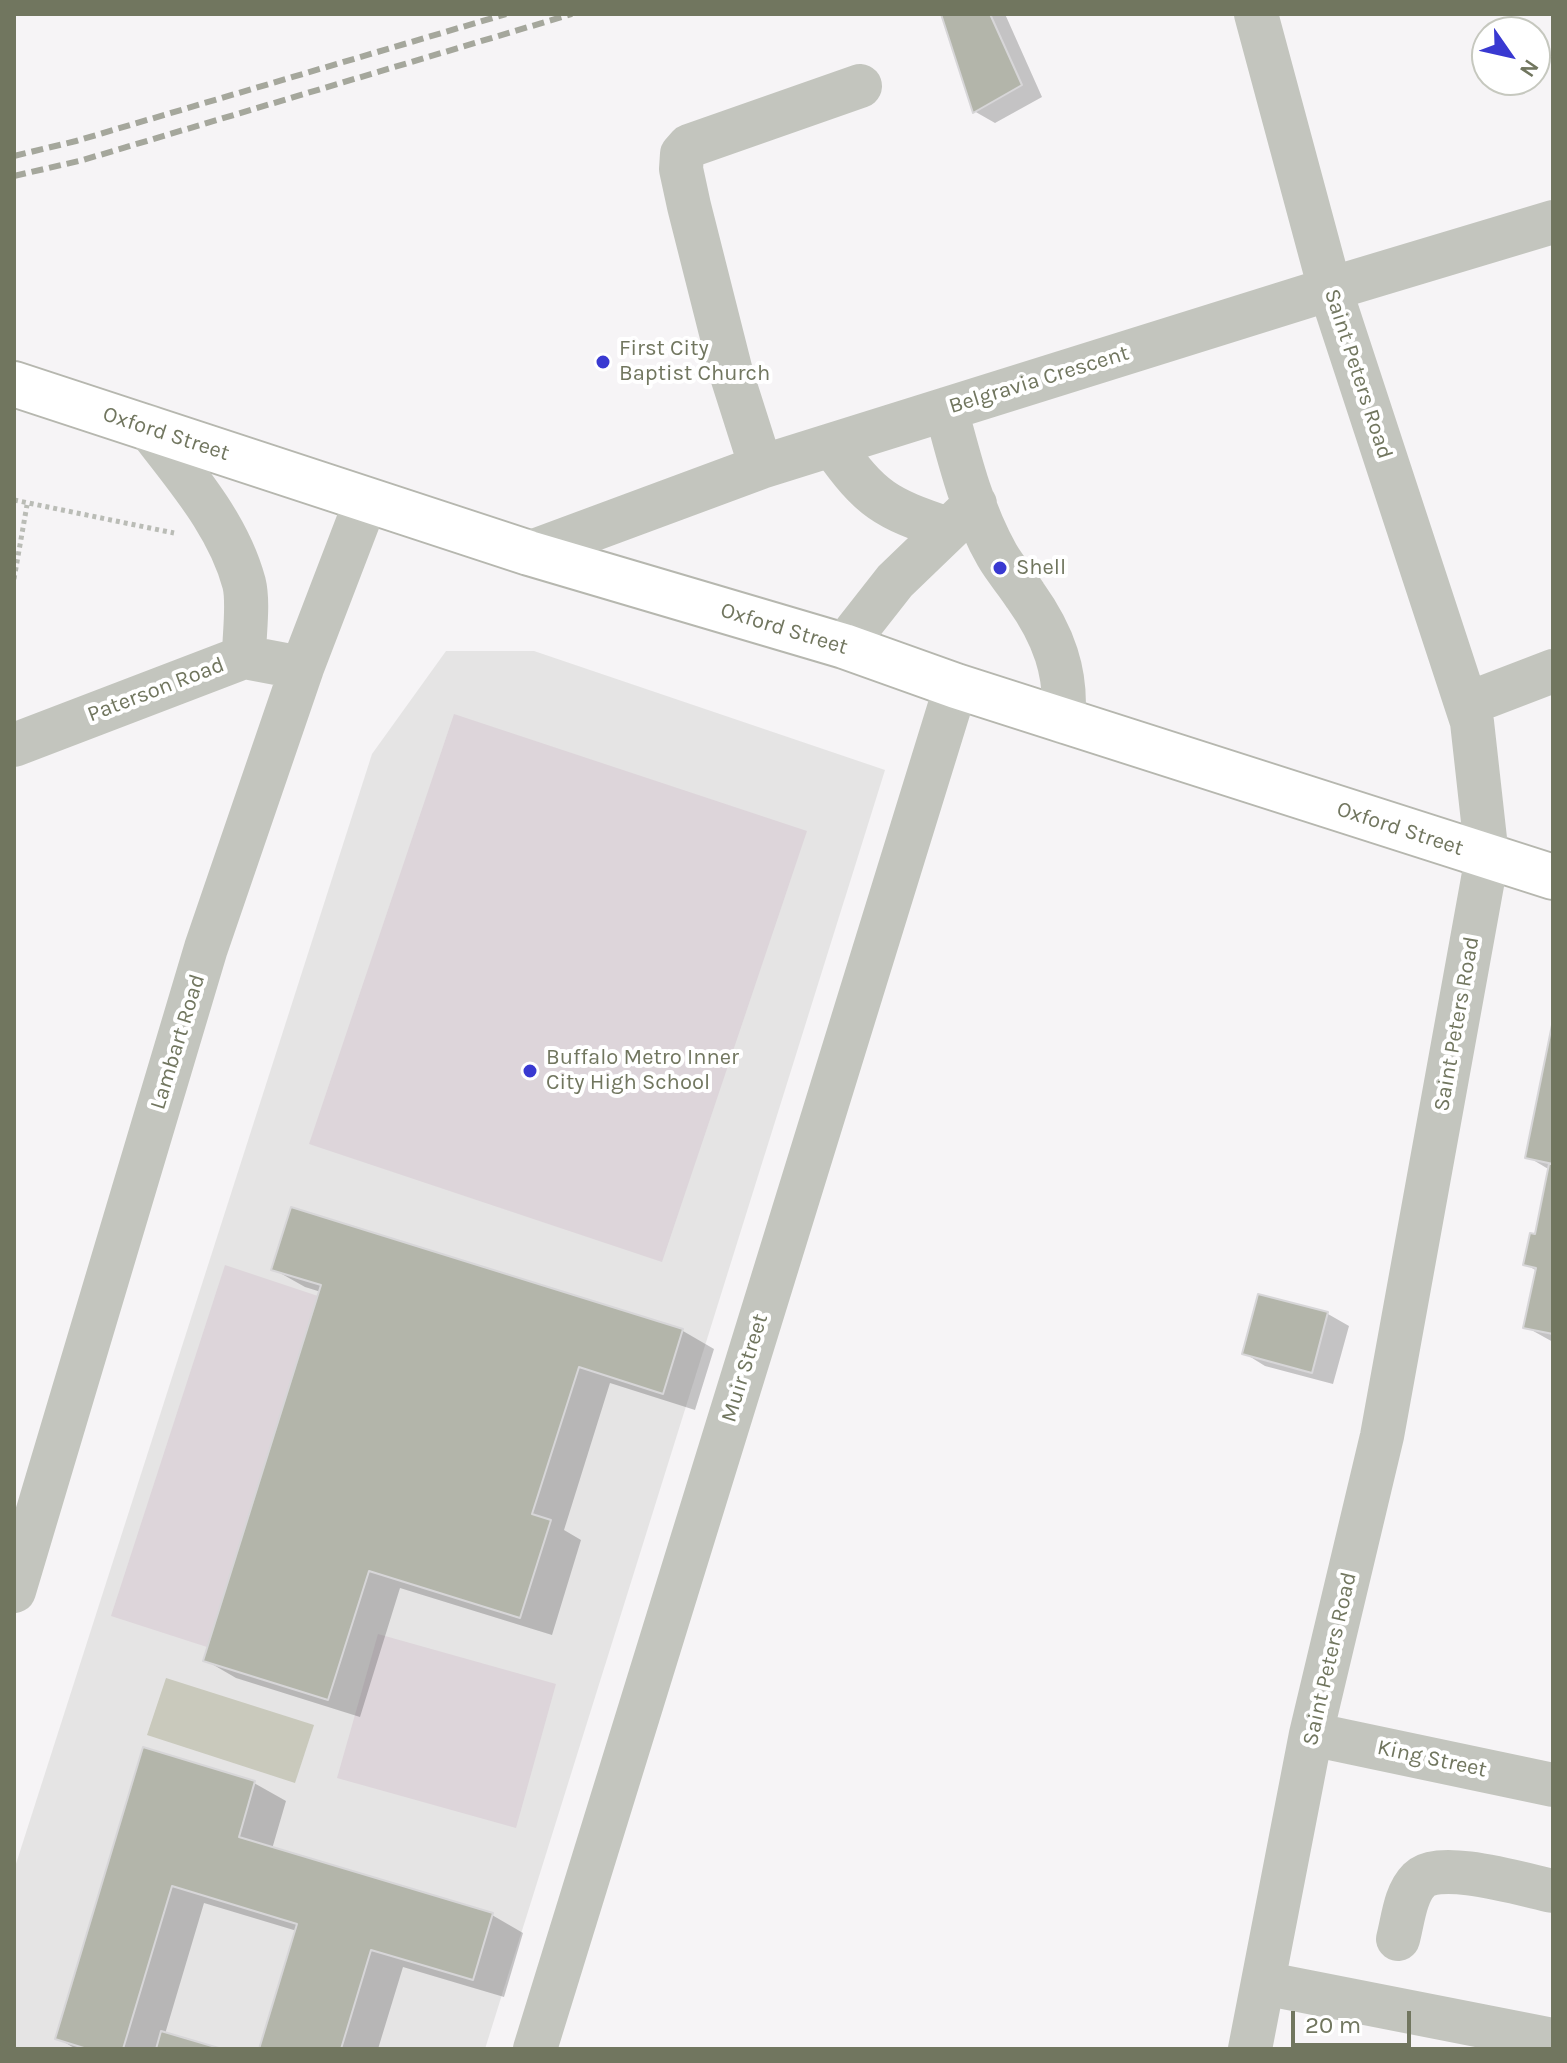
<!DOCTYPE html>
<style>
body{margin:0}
#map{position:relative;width:1567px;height:2063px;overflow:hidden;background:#f6f4f6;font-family:Karla,sans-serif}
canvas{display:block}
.frame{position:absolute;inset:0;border:16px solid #71765f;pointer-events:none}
.north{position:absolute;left:1471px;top:16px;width:80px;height:80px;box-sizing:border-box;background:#fff;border:2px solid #c6c8bf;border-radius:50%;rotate:124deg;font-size:22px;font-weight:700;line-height:32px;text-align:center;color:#71765f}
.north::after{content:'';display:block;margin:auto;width:28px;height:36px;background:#3939d1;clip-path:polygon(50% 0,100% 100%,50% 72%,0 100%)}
.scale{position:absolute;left:1291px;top:2011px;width:120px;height:36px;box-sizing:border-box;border:4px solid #71765f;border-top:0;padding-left:10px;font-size:24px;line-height:28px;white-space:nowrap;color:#71765f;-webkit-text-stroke:6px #fff;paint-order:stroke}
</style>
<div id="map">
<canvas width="1567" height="2063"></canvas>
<div class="frame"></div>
<div class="north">N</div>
<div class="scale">20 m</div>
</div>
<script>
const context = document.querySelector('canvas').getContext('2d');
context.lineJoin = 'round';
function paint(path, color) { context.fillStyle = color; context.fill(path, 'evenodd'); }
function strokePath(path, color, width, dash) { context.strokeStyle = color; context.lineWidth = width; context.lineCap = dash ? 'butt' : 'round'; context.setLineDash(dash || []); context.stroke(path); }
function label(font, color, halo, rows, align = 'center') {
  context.font = font + ' Karla,sans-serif'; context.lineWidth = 8; context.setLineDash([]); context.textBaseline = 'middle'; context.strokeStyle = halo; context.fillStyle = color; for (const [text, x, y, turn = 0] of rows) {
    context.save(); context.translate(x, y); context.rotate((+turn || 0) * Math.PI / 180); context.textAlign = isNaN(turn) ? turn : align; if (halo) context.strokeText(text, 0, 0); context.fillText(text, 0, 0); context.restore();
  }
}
paint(new Path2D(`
 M 446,651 L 534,651 L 885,770 L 485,2049 L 14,2049 L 14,1870 L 372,754 Z`), '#e5e4e4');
paint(new Path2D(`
 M 454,714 L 807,831 L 662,1262 L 309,1144 Z
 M 225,1265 L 318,1296 L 207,1647 L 111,1616 Z
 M 378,1634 L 556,1684 L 516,1828 L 337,1778 Z`), '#ddd5da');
paint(new Path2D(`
 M 166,1678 L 314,1725 L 295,1783 L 147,1735 Z`), '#c9c9bc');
paint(new Path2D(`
 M 943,14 L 1005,14 L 1042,97 L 995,123 L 974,111 Z
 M 1553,1030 L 1553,1342 L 1526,1327 L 1537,1271 L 1525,1264 L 1536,1236 L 1550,1170 L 1528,1157 Z
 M 292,1209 L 683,1331 L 714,1349 L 695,1410 L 610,1383 L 564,1530 L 581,1540 L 552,1635 L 400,1588 L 360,1717 L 236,1678 L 205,1660 L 321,1292 L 305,1287 L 273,1269 Z
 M 1259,1296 L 1328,1314 L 1349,1326 L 1333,1384 L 1265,1366 L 1244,1353 Z
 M 144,1749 L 254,1783 L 286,1801 L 272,1849 L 492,1915 L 523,1933 L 504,1997 L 403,1967 L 378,2049 L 261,2049 L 297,1931 L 204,1903 L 165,2034 L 215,2049 L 76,2049 L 57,2038 Z`), '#0003');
const building = new Path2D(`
 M 941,14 L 990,14 L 1022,85 L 973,113 Z
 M 1553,1020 L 1553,1164 L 1525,1158 Z
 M 1549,1164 L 1553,1164 L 1553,1334 L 1523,1328 L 1536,1268 L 1523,1265 L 1530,1233 L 1535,1234 Z
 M 291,1207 L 683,1329 L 663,1394 L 579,1367 L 532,1514 L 551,1520 L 520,1618 L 369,1571 L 328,1700 L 203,1661 L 321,1285 L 271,1270 Z
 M 1258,1294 L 1328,1312 L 1312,1373 L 1242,1354 Z
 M 143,1747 L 255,1781 L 239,1837 L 493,1913 L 473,1980 L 371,1950 L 341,2049 L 259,2049 L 297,1924 L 172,1886 L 123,2049 L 87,2049 L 55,2039 Z
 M 161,2031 L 222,2049 L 156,2049 Z`);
paint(building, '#b3b5aa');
strokePath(building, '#d7d6d8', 2);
const major = new Path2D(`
 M 14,384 L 529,553 L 844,646 L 956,686 L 1553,877`);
strokePath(major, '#b6b7af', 48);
strokePath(new Path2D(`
 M 14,500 L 174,533
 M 14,579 L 27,505`), '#babcb6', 5, [4, 4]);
strokePath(new Path2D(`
 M 946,409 C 959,458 972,511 997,555 C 1005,569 1016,581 1025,595 C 1053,634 1068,673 1063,721
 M 148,427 C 184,475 228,523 244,583 C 249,603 244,635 244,657
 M 832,445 C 871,500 885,508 948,529
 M 761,467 L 732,376 L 689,206 L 681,169 L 682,154 L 689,146 L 860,86
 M 529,553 L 761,467 L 1330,289 L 1553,222
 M 844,646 L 895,581 L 975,504
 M 1467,704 L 1553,671
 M 14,745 L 244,657 L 302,668
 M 14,1591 L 206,948 L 302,668 L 366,501
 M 1311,1734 L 1553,1785
 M 1398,1939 C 1403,1920 1405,1894 1419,1880 C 1439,1859 1524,1885 1553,1891
 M 1263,1983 L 1553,2040
 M 535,2049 L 956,686
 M 1250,2049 L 1311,1734 L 1382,1436 L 1487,857 L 1472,722 L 1330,289 L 1256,14`), '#c3c5be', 44);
strokePath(major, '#fff', 44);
strokePath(new Path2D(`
 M 14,156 L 76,141 L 506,14
 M 14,176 L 83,160 L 572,14`), '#a5a79c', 6, [12, 6]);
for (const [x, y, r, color] of [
 [603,362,8,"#3939d1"],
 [1000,568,8,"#3939d1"],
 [530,1071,8,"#3939d1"]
]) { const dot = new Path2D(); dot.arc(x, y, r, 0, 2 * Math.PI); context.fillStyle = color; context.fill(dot); strokePath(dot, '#fff', 3); }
label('22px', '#71765f', '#fff', [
 ["First City",619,349],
 ["Baptist Church",619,374],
 ["Shell",1016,568],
 ["Buffalo Metro Inner",546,1058],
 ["City High School",546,1083]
], 'left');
label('22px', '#71765f', '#fff', [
 ["Saint Peters Road",1358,374,72],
 ["Belgravia Crescent",1039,380,-17],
 ["Oxford Street",166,434,18],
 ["Oxford Street",784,629,17],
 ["Paterson Road",156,690,-21],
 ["Oxford Street",1400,829,18],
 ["Saint Peters Road",1457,1024,-80],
 ["Lambart Road",178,1042,-73],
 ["Muir Street",745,1368,-73],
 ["Saint Peters Road",1330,1659,-77],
 ["King Street",1432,1759,12]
]);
</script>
